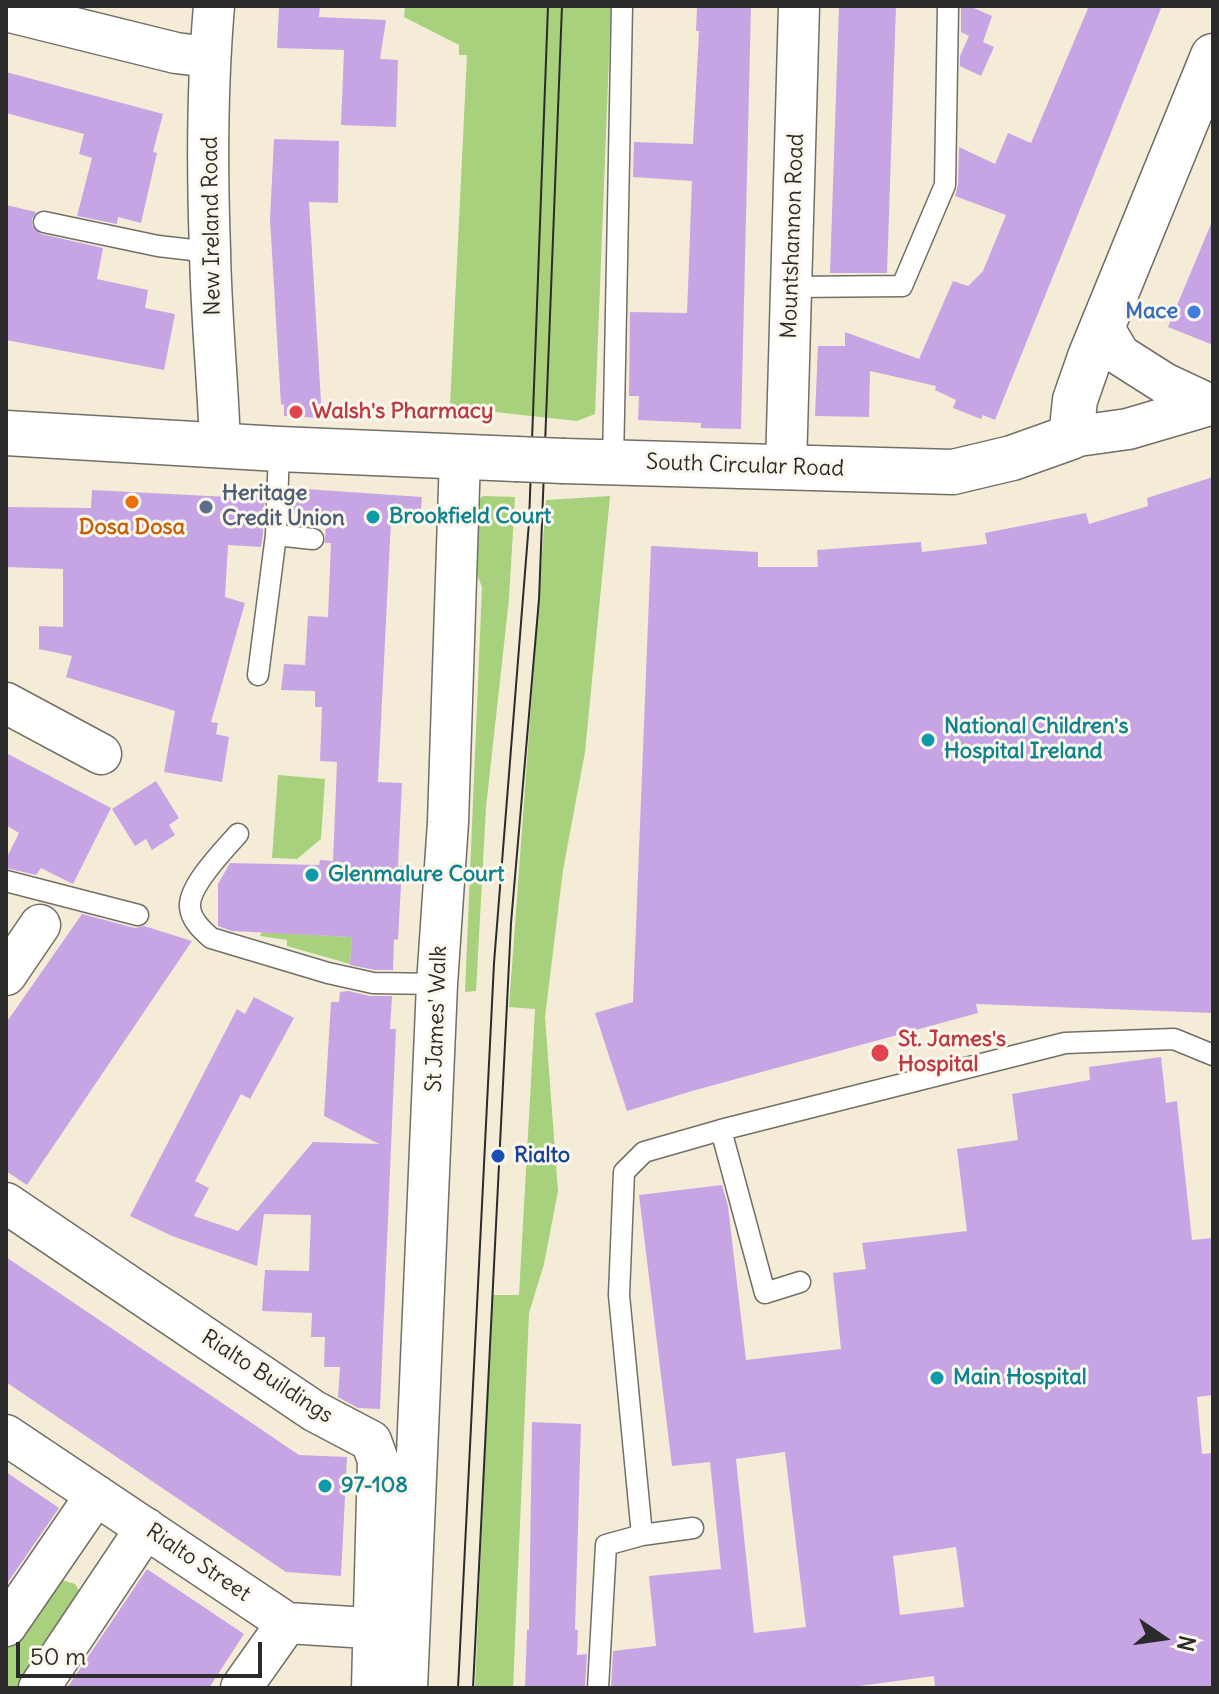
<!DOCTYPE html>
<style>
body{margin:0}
#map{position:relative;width:1219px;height:1694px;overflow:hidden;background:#f4ecd7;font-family:Delius,sans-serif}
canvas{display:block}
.frame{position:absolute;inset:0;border:8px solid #2b2b2b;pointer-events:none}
.north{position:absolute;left:1123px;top:1598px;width:80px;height:80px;-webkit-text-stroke:6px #fbf7ec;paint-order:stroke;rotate:103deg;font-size:22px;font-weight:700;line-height:32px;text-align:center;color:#2b2b2b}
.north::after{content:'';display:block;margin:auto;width:28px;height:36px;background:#2b2b2b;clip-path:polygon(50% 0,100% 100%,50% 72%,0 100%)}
.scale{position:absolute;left:16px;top:1642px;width:246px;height:36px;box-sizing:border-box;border:4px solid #2b2b2b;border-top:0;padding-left:10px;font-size:24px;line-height:28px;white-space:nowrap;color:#2b2b2b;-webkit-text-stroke:6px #fbf7ec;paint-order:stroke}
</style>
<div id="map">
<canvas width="1219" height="1694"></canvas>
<div class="frame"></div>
<div class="north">N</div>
<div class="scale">50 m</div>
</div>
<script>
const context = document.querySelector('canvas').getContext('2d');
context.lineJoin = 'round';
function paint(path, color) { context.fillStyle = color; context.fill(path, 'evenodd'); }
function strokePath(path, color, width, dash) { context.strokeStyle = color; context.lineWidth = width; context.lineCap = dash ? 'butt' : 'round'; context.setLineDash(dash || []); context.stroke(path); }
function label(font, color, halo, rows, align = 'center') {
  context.font = font + ' Delius,sans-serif'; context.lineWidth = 6; context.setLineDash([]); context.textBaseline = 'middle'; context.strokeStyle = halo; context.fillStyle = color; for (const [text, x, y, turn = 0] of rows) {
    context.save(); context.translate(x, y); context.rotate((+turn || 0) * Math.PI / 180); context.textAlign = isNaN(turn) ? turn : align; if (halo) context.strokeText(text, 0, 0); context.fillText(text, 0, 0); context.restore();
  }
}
paint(new Path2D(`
 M 405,6 L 611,6 L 595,414 L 577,421 L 450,407 L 467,55 L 459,55 L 459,45 L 404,17 Z
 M 483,496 L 515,497 L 509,599 L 486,807 L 476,991 L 465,992 L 482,587 L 474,567 L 473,505 Z
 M 610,496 L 585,752 L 563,870 L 545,1017 L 558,1191 L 544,1264 L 529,1313 L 513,1688 L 475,1688 L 492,1295 L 519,1295 L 535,1009 L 509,1007 L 546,500 Z
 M 278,775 L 325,779 L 321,839 L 297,859 L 272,858 Z
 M 262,932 L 352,937 L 350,964 L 287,946 L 287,940 L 260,936 Z
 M 58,1579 L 75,1584 L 83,1597 L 30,1688 L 6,1688 L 6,1641 Z`), '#a7d17c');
paint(new Path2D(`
 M 279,6 L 320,6 L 319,17 L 386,20 L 380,59 L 398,60 L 396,127 L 341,125 L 344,50 L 277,48 Z
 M 697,6 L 751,6 L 741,429 L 701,428 L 701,423 L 638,420 L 639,396 L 629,396 L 630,312 L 687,313 L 692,181 L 633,177 L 634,142 L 693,144 L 699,31 L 696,31 Z
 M 839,6 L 896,6 L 887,273 L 830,273 Z
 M 961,6 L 969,6 L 992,16 L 983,42 L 994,47 L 981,76 L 960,66 L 960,56 L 969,36 L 961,32 Z
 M 1089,6 L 1162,6 L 995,420 L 983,415 L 981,419 L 953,408 L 956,400 L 935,390 L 936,386 L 870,371 L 869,417 L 815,416 L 818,346 L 845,346 L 845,332 L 919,359 L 953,281 L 968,286 L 983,271 L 1006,215 L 955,196 L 958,185 L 959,147 L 995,164 L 1008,133 L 1031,143 Z
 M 6,72 L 163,114 L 153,152 L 157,153 L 141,223 L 118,217 L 117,224 L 77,216 L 92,158 L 79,154 L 84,134 L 6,113 Z
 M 274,139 L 339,141 L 338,203 L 309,202 L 322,418 L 284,416 L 284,404 L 281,405 L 270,219 Z
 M 6,205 L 36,212 L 32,219 L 32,225 L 41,234 L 103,248 L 97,279 L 148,290 L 145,308 L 175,314 L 164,370 L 6,340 Z
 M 1213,219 L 1213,345 L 1168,327 Z
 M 1213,477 L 1213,1013 L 976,1004 L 978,1013 L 692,1091 L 627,1111 L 595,1013 L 633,1002 L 651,546 L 758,552 L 758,567 L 818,567 L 817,550 L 921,542 L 922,552 L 987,544 L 985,533 L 1086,513 L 1089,524 L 1148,506 L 1147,498 Z
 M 249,486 L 265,487 L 263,534 L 261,547 L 228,545 L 225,597 L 245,603 L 211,722 L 218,723 L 216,734 L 229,737 L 222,782 L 164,772 L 175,711 L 66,677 L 72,656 L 39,649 L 39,626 L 63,627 L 63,569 L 6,567 L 6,507 L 91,508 L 92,490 L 248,498 Z
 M 291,488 L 422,497 L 420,522 L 391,520 L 378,782 L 402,783 L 398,866 L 402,866 L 398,940 L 394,939 L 393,970 L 375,970 L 350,965 L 352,937 L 232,931 L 218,926 L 218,884 L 230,863 L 319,865 L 320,860 L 333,861 L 337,762 L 320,761 L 322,707 L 315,707 L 315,691 L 281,690 L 284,664 L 305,665 L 308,616 L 328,617 L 331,543 L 325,543 L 326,515 L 290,513 Z
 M 6,753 L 111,808 L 73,884 L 41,868 L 36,875 L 6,868 L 6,859 L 19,833 L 6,825 Z
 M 156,781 L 179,818 L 169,825 L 175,835 L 152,850 L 146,839 L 135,846 L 112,809 Z
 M 82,914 L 135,928 L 144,926 L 192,941 L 27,1185 L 6,1171 L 6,1023 Z
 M 348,991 L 370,996 L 392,996 L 390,1029 L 396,1029 L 380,1409 L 358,1408 L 338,1397 L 340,1367 L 324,1367 L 325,1337 L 311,1337 L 312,1313 L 262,1311 L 265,1270 L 309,1271 L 311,1215 L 264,1214 L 257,1266 L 172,1236 L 130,1216 L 237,1009 L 245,1014 L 254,997 L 294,1018 L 250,1099 L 241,1094 L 195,1181 L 209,1188 L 194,1216 L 238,1231 L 313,1142 L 379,1144 L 324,1116 L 331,1002 L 339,1002 L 340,992 Z
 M 1161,1057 L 1166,1103 L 1177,1101 L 1192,1240 L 1213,1238 L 1213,1395 L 1197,1397 L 1202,1454 L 1213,1453 L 1213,1688 L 935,1688 L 934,1676 L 844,1688 L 611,1688 L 613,1651 L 656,1646 L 649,1576 L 721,1569 L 710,1462 L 672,1466 L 639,1195 L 722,1185 L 728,1206 L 746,1360 L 841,1349 L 833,1273 L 866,1269 L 862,1243 L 967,1231 L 957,1149 L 1018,1140 L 1012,1094 L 1090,1080 L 1089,1067 ZM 785,1452 L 806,1627 L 754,1633 L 736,1459 ZM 956,1547 L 964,1607 L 900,1615 L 893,1556 Z
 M 6,1257 L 299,1455 L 347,1457 L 341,1576 L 286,1572 L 6,1382 Z
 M 532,1422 L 581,1424 L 575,1630 L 578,1630 L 577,1655 L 587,1654 L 585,1688 L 525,1688 L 527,1630 L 529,1630 Z
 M 6,1472 L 59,1508 L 6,1585 Z
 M 147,1569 L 244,1634 L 209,1688 L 67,1688 Z`), '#c7a5e5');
const lane = new Path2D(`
 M 44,222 L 158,246 L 210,252
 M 792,287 L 902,286 L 945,185 L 948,6
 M 613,463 L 622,6
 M 276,535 L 313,539
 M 258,675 L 276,535 L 279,449
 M 238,834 C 225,849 188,886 190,907 C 191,920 202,930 211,938 L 328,973 L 373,983 L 437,984
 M 6,881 L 138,915
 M 721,1130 L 1065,1043 L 1174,1039 L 1213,1055
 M 693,1528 L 642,1535 L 619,1295 L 624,1172 L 644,1152 L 721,1130 L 765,1293 L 800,1282
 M 598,1688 L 606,1545 L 642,1535`);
const street = new Path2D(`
 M 214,6 C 207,87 207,169 210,250 C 211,316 218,381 220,446
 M 6,11 L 176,53 L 209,57
 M 1102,325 L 1120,355 L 1164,383 L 1211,405
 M 1071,437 L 1128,429 L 1213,404
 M 786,467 L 799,6
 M 6,703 L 101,754
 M 6,975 L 40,925
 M 6,1203 L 314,1411 L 371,1441 L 378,1460 L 372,1688
 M 6,1435 L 287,1623 L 400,1630
 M 6,1626 L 96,1495
 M 39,1688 L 146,1528
 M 241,1688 L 287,1623
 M 407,1688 L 437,984 L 448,822 L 460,457`);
const secondary = new Path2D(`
 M 6,433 L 279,449 L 516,459
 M 564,461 L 953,472 L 1012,458 L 1071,437 L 1075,400 L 1090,357 L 1213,56`);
strokePath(lane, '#716f67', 23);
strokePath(street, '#716f67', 43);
strokePath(secondary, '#716f67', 47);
strokePath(lane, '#fff', 20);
strokePath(street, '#fff', 40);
strokePath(secondary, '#fff', 44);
strokePath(new Path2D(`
 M 458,1688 L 494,963 L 529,522 L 548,6
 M 473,1688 L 511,923 L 539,599 L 562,6`), '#2b2b2b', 2);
const secondaryBridge = new Path2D(`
 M 516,459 L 564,461`);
strokePath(secondaryBridge, '#716f67', 47, []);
strokePath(secondaryBridge, '#fff', 44);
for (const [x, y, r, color] of [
 [1194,312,8,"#3f7fe0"],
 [296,412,8,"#e0444e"],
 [132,502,8,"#e8710a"],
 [206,507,8,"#5c6f8a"],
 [373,517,8,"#0f9aa8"],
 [928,740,8,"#0f9aa8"],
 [312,875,8,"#0f9aa8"],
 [880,1053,10,"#e0444e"],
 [498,1156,8,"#1a4fb4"],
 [937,1378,8,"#0f9aa8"],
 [325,1486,8,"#0f9aa8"]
]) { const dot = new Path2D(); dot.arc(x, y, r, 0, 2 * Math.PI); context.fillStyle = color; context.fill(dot); strokePath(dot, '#fbf7ec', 3); }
label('22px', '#2b2b2b', '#fbf7ec', [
 ["New Ireland Road",212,226,-91],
 ["Mountshannon Road",793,236,-88],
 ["South Circular Road",745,466,2],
 ["St James' Walk",437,1019,-88],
 ["Rialto Buildings",267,1377,33],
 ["Rialto Street",198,1563,34]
]);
label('bold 22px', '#366cbe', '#fbf7ec', [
 ["Mace",1178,312]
], 'right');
label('bold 22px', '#be3a42', '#fbf7ec', [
 ["Walsh's Pharmacy",312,412],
 ["St. James's",898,1040],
 ["Hospital",898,1065]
], 'left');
label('bold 22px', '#4e5e75', '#fbf7ec', [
 ["Heritage",222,494],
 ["Credit Union",222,519]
], 'left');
label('bold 22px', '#0d838f', '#fbf7ec', [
 ["Brookfield Court",389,517],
 ["National Children's",944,727],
 ["Hospital Ireland",944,752],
 ["Glenmalure Court",328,875],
 ["Main Hospital",953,1378],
 ["97-108",341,1486]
], 'left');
label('bold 22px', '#c56008', '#fbf7ec', [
 ["Dosa Dosa",132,528]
]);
label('bold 22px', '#164399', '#fbf7ec', [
 ["Rialto",514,1156]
], 'left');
</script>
